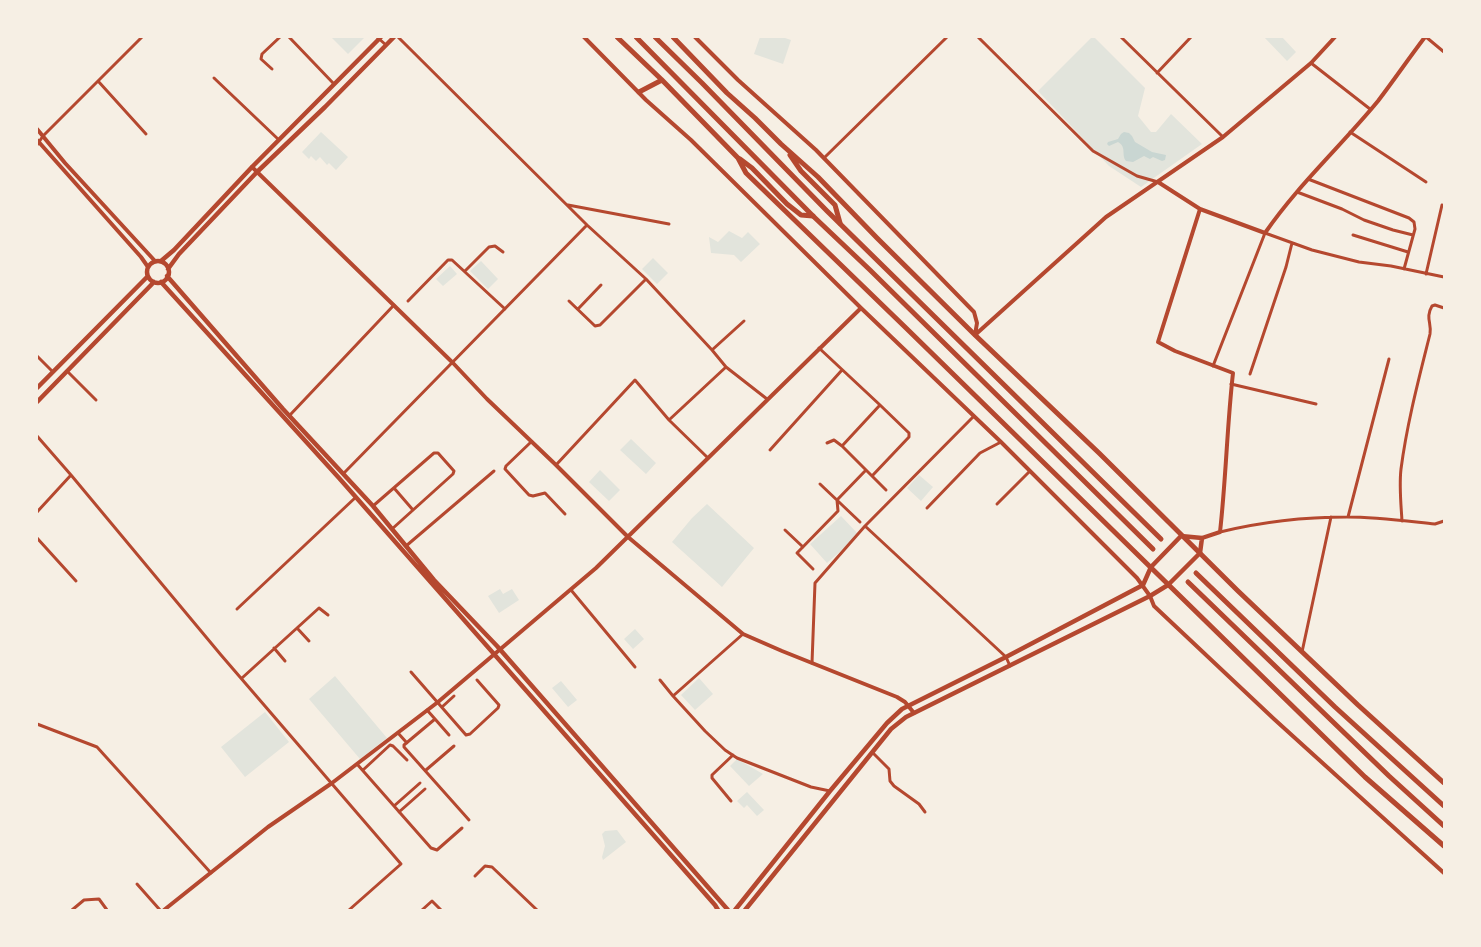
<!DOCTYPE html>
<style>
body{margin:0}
#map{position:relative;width:1481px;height:947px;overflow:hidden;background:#f6efe4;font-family:"DM Sans",sans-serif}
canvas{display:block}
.frame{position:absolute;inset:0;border:38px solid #f6efe4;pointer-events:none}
</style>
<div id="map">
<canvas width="1481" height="947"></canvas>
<div class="frame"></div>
</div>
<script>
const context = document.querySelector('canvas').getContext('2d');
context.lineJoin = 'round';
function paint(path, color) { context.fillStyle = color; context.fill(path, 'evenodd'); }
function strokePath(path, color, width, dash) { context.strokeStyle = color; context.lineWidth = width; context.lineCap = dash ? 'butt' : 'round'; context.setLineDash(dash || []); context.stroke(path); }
paint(new Path2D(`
 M 331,37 L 365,37 L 348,54 Z
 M 760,37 L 782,37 L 791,40 L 783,64 L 754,54 Z
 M 1092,37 L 1094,37 L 1145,88 L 1138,116 L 1151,132 L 1156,132 L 1171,114 L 1202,144 L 1141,187 L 1109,166 L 1038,91 Z
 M 1264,37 L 1282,37 L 1296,52 L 1287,61 Z
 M 321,132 L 348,157 L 336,170 L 329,163 L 327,165 L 320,157 L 316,161 L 311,156 L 309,159 L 302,152 Z
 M 729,231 L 742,238 L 748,232 L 760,244 L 741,262 L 734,255 L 711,253 L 709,237 L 718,242 Z
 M 653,258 L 668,273 L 657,284 L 642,269 Z
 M 481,261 L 498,279 L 488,289 L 470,271 Z
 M 450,266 L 457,274 L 443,286 L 436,279 Z
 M 631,439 L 656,463 L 646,474 L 620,450 Z
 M 600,470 L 620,490 L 609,501 L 589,482 Z
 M 919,475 L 933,487 L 921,501 L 907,488 Z
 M 707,504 L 754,548 L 722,587 L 672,542 L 692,518 Z
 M 841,516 L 859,535 L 827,563 L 810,544 Z
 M 500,589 L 503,594 L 512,589 L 519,600 L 499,613 L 488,596 Z
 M 635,629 L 644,639 L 633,649 L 624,639 Z
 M 335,676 L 387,738 L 360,759 L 309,699 Z
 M 699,678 L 713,694 L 695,710 L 681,695 Z
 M 561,681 L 577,700 L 568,707 L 552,688 Z
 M 265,712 L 289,742 L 245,777 L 221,747 Z
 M 737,759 L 763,774 L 749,786 L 730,766 Z
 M 747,792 L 764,810 L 757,816 L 747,805 L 744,808 L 737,801 Z
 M 617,830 L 626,842 L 603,860 L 602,857 L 605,846 L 602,834 L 605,831 Z`), '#e2e4dc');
paint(new Path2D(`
 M 1124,132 L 1129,133 L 1132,136 L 1135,142 L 1152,152 L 1166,155 L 1165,160 L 1162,161 L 1153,157 L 1150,159 L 1144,156 L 1133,162 L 1126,161 C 1121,155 1127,147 1118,142 L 1109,146 L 1107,144 L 1108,142 L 1118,139 L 1121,134 Z`), '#c9d6d2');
strokePath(new Path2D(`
 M 289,37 L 334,84
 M 377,37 L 386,45
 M 398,37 L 587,225 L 646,279 L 712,350 L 726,367 L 767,399
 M 978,37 L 1093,151 L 1137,176 L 1158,182
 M 1121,37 L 1223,137
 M 1426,37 L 1444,52
 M 1311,63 L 1370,109
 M 272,69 L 261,59 L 262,54 L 280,37
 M 1157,73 L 1191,37
 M 214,78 L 279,140
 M 98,81 L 146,134
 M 1350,132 L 1426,182
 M 37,145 L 43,136 L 142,37
 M 824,158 L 947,37
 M 1308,179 L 1409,218 L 1414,222 L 1415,229 L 1404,269
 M 1297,192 L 1342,209 L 1364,220 L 1393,230 L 1413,235
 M 568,205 L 669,224
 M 1353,235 L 1408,252
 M 465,271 L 489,247 L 495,246 L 503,252
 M 1426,274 L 1442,205
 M 408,301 L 448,260 L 452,260 L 505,309
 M 569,301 L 595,326 L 600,325 L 646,279
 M 578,309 L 601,285
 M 712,350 L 744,321
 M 37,356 L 53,372
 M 1213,366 L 1265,233 L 1312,250 L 1359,262 L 1391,266 L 1444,277
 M 67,371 L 96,400
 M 1250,374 L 1286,267 L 1292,243
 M 1231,384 L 1316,404
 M 290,415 L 394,305
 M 974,416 L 865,526 L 1006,657 L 1010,666
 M 669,420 L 726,367
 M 37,436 L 71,475 L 221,655 L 401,864 L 349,910
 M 531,442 L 506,466 L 505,469 L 529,495 L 533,496 L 545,493 L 565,514
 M 827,443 L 834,440 L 842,446
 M 770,450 L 842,370
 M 556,465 L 635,380 L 669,420 L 708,458
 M 866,470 L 886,490
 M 343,474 L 587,225
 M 872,476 L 909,437 L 909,433 L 880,405
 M 820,484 L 860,522
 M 394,488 L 413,510
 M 997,504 L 1030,471
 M 373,506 L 434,453 L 438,453 L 454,471 L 453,474 L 392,529
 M 927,508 L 980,453 L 1001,442
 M 37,512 L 71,475
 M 1348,517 L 1389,359
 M 1402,521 C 1401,504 1399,486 1401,469 C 1407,423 1419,378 1430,334 C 1432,323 1425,318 1432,306 L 1435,305 L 1444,308
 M 785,530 L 803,547
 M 1220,532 C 1261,522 1305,517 1347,517 C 1376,517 1406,521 1435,524 L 1444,521
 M 37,538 L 76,581
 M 406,546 L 494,471
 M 813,569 L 797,553 L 838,511 L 837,500 L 866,470 L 842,446 L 880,405 L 819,348
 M 571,590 L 635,667
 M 237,609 L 356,497
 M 297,628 L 309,641
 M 743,634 L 673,696 L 705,731 L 725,750 L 737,758 L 811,787 L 830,791
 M 274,648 L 285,661
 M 1302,652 L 1331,517
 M 812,663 L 815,583 L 865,526
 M 411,672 L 466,735 L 470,734 L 498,708 L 499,705 L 477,680
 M 242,678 L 319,608 L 328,615
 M 660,680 L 673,696
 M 442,707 L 454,696
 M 427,710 L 435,719 L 404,745 L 404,747 L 469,820
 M 435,719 L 449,735
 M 37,724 L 97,747 L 211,873
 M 398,733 L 407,743
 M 872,752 L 889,769 L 890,781 L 894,786 L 919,804 L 925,812
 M 357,764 L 431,848 L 437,850 L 462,828
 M 363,770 L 390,745 L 393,746 L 407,760
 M 426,770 L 454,746
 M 731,801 L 712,778 L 712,775 L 733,755
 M 394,806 L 420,783
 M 399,812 L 425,789
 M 475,876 L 485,866 L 492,867 L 537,910
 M 137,884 L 160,910
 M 72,910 L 84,900 L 99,899 L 107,910
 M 422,910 L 432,901 L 441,910`), '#b5482f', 3);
strokePath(new Path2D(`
 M 584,37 L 646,100 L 691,140 L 861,308 L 1001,442 L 1137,578 L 1150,596 L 1154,606 L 1274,719 L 1444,873
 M 695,37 L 738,80 L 816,150 L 974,312 L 977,323 L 975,335
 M 37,129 L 65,163 L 155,261
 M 37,140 L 141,257 L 148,267
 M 252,167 L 453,363 L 487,399 L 556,465 L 628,537 L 743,634 L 782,651 L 897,697 L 905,702 L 914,713
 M 1158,182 L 1200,209 L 1158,342 L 1175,351 L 1233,373 C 1227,426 1226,479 1220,532 L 1202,538
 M 1200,209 L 1265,233 C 1298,185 1341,146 1378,101 C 1394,80 1409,58 1425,37
 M 975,335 L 1106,217 L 1223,137 L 1311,63 L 1335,37
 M 164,910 L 268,827 L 332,783 L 438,702 L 596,568 L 861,308`), '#b5482f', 4);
strokePath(new Path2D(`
 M 161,261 L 174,250 L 252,167 L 381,37
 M147 272a11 11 0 1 1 22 0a11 11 0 1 1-22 0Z
 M 168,269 L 179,254 L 257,172 L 325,107 L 394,37
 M 167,276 L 283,409 L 373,506 L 434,580 L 497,646 L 728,910
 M 161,282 L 339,478 L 715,905 L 718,910
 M 37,388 L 148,276
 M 37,402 L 154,282
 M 735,910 L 830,791 L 887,723 L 902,709 L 1006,657 L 1143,585 L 1151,567 L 1181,536 L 1202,538 L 1200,553 L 1168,585 L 1150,596 L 906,717 L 891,729 L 745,910`), '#b5482f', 4.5);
strokePath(new Path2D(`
 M 617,37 L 662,80 L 738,158 L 746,173 L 906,328 L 1365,777 L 1444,846
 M 673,37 L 727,93 L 755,118 L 781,144 L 818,177 L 877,238 L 975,335 L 1099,453 L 1238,591 L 1358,705 L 1444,783
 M 639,92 L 662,80
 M 790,155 L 801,171 L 835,205 L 840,223
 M 740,159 L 752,168 L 787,204 L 801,215 L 813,216`), '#b5482f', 5);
strokePath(new Path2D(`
 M 636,37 L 813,216 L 870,270 L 1153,549
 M 655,37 L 702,83 L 827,211 L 1161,539
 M 1196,573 L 1335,707 L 1444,806
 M 1188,582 L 1389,776 L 1444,826`), '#b5482f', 5);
</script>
